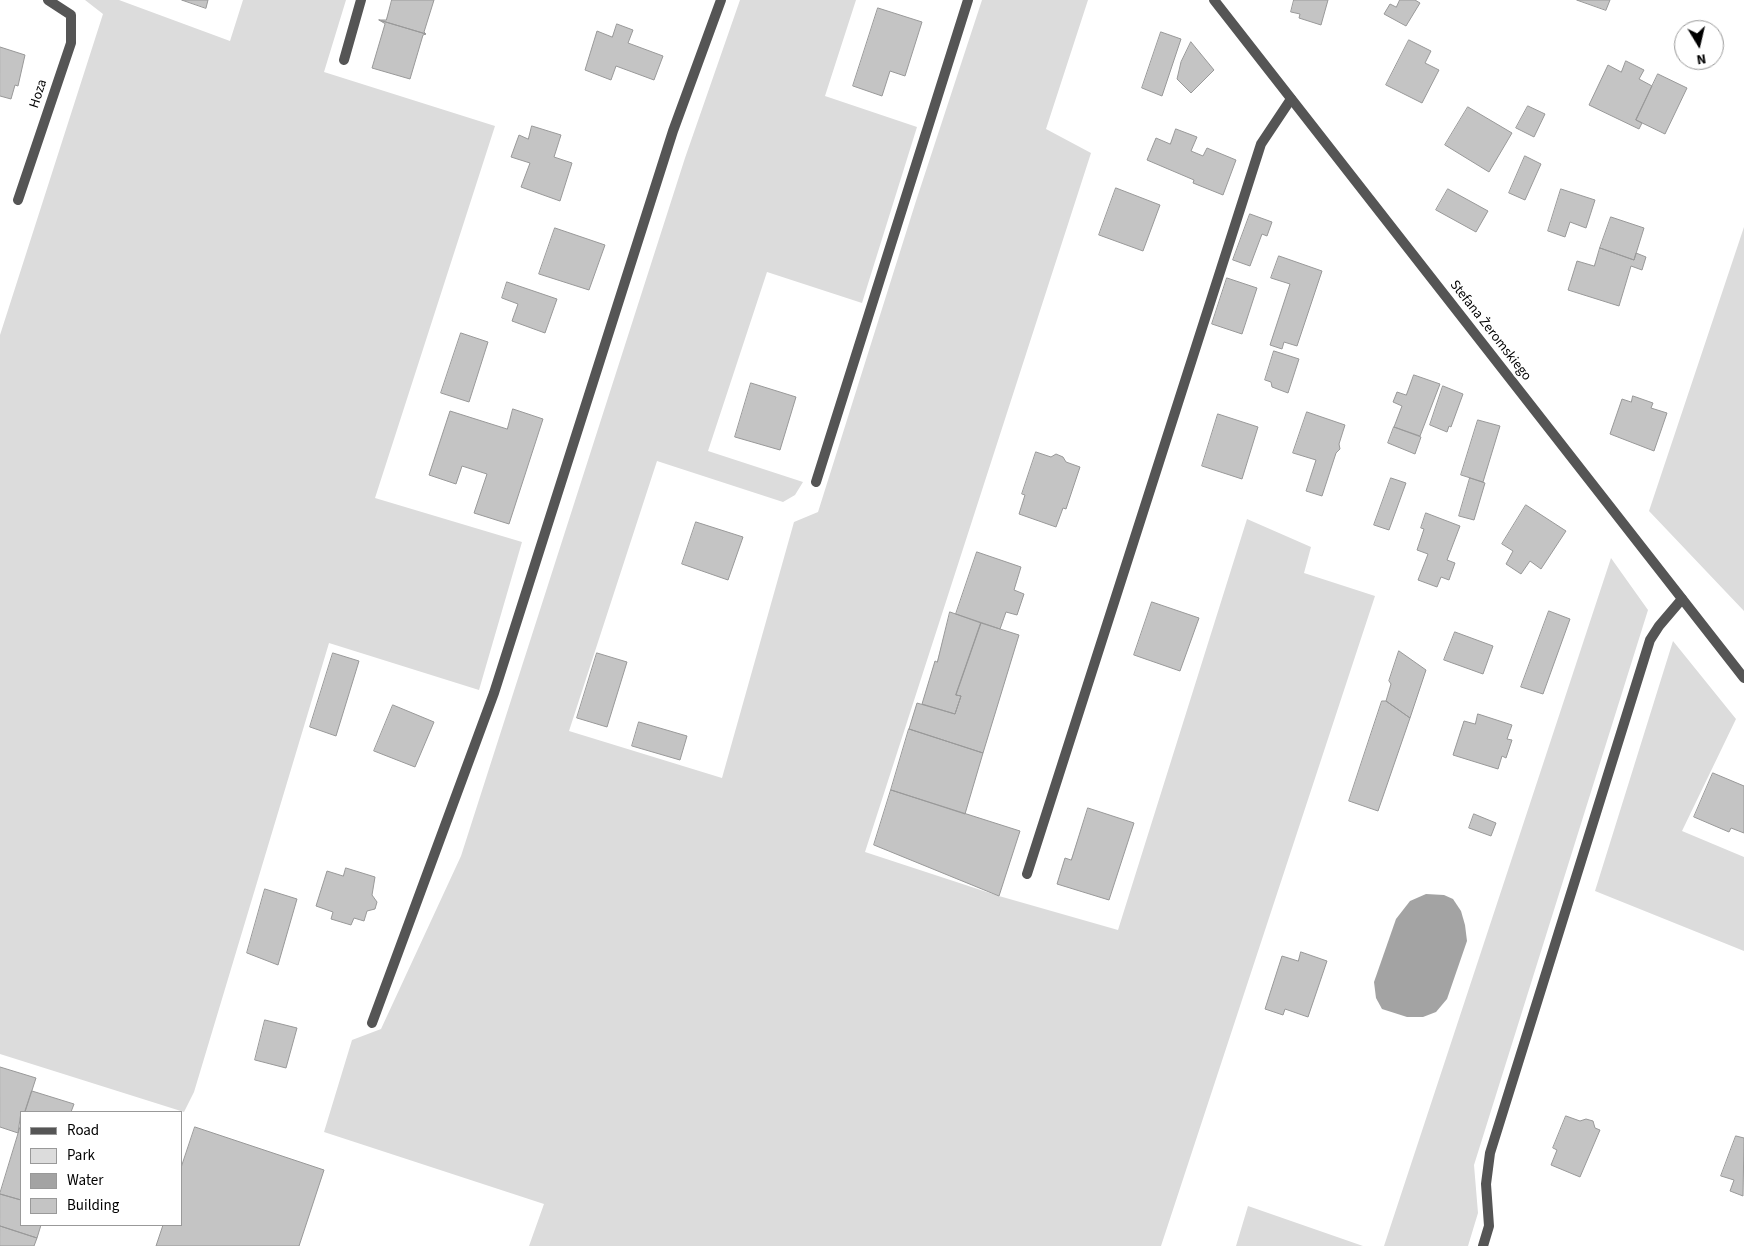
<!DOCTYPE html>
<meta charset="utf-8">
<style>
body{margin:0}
#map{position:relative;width:1744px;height:1246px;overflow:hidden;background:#fff;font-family:"Source Sans 3",sans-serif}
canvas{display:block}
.legend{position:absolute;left:20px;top:1111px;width:162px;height:115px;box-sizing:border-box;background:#fff;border:1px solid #999;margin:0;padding:6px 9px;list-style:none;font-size:15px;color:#000}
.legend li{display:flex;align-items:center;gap:10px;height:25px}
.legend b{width:25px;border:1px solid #999}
.north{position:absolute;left:1674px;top:20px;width:50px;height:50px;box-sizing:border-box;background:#fff;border:1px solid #999;border-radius:50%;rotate:171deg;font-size:14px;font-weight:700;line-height:20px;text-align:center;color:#000}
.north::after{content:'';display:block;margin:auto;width:18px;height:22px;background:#000;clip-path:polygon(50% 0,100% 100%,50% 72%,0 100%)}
</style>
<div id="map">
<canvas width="1744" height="1246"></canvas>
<ul class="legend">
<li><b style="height:6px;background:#555"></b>Road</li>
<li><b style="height:14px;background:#dcdcdc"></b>Park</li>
<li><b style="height:14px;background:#a3a3a3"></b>Water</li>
<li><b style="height:14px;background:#c4c4c4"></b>Building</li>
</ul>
<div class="north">N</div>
</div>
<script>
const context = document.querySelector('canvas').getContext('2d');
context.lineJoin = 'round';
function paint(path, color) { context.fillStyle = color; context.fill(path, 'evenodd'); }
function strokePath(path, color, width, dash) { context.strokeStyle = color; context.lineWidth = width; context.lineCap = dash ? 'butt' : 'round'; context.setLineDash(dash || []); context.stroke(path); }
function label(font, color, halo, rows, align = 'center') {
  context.font = font + ' "Source Sans 3",sans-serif'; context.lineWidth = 5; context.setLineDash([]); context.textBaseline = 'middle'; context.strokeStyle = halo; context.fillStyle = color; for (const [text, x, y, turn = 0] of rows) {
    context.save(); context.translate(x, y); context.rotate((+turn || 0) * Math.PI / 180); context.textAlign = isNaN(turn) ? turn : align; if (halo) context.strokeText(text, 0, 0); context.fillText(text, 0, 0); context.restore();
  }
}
paint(new Path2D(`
 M 85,0 L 119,0 L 230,41 L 243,0 L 346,0 L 324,72 L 495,126 L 375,498 L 522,542 L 479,690 L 329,643 L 194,1092 L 184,1112 L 0,1054 L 0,335 L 103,14 Z
 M 740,0 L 856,0 L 825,96 L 917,127 L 862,303 L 767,272 L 708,451 L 803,482 L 795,495 L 783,502 L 657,461 L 569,731 L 722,778 L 794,522 L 818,512 L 916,201 L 982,0 L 1088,0 L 1046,129 L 1091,153 L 865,852 L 999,896 L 1118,930 L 1247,519 L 1311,547 L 1304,573 L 1375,596 L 1161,1246 L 529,1246 L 544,1204 L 324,1132 L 352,1040 L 381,1029 L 461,856 L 685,158 Z
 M 1744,227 L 1744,611 L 1649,511 Z
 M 1611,558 L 1648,610 L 1474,1165 L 1478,1213 L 1468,1246 L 1384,1246 Z
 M 1673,641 L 1736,719 L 1682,831 L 1744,857 L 1744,951 L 1595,891 Z
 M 1248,1206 L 1363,1246 L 1236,1246 Z`), '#dcdcdc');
paint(new Path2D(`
 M 1426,894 L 1444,895 L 1453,899 L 1461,911 L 1465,925 L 1467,941 L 1447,999 L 1436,1012 L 1423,1017 L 1407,1017 L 1382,1009 L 1376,998 L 1374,982 L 1396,919 L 1410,901 Z`), '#a3a3a3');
const building = new Path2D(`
 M 182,0 L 208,0 L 206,8 Z
 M 392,0 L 434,0 L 424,32 L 426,34 L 379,20 L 386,20 Z
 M 1294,0 L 1328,0 L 1321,25 L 1299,18 L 1300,14 L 1291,12 Z
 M 1400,0 L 1415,0 L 1420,3 L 1406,26 L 1384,14 L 1390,4 L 1396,7 Z
 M 1577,0 L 1610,0 L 1606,10 Z
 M 878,8 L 922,22 L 905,76 L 890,71 L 882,96 L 853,86 Z
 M 379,20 L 426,34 L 423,35 L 410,79 L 372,68 L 385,24 Z
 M 617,24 L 633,30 L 628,43 L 663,56 L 654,80 L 616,66 L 611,80 L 585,70 L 597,31 L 612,37 Z
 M 1161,32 L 1181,39 L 1162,96 L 1142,88 Z
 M 1409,40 L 1431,51 L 1425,63 L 1439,70 L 1422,103 L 1386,85 Z
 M 1191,42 L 1214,70 L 1191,93 L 1177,79 L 1181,62 Z
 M 0,47 L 25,55 L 18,86 L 15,85 L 11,99 L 0,96 Z
 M 1626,61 L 1644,70 L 1639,79 L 1652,86 L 1636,120 L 1642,123 L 1639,129 L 1589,105 L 1608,65 L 1621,72 Z
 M 1658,74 L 1687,88 L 1665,134 L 1636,120 Z
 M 1528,106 L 1545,114 L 1534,137 L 1516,128 Z
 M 1468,107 L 1512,133 L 1489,172 L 1445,145 Z
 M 532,126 L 561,135 L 554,157 L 572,163 L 560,201 L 521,187 L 530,163 L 511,157 L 519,135 L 528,139 Z
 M 1176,129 L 1197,137 L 1191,151 L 1203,156 L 1207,148 L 1236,160 L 1223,195 L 1193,183 L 1194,180 L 1147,160 L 1156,138 L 1170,144 Z
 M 1525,156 L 1541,164 L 1525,200 L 1509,193 Z
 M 1116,188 L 1160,205 L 1143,251 L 1099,235 Z
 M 1448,189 L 1488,211 L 1476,232 L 1436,210 Z
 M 1561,189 L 1595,200 L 1586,228 L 1570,222 L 1565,237 L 1548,231 Z
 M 1250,214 L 1272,222 L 1267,236 L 1262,234 L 1250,266 L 1233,260 Z
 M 1611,217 L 1644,228 L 1634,260 L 1600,248 Z
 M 555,228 L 605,245 L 589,290 L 539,274 Z
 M 1600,248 L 1634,260 L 1636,253 L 1646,257 L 1642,270 L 1631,266 L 1619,306 L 1568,290 L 1577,261 L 1594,266 Z
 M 1279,256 L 1322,271 L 1297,346 L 1284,342 L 1282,349 L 1270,345 L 1290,284 L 1271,278 Z
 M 1227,278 L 1257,288 L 1242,334 L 1212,324 Z
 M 507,282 L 557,299 L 545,333 L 512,321 L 518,304 L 502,298 Z
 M 461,333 L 488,342 L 469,402 L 441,393 Z
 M 1274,351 L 1299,359 L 1288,393 L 1272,387 L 1271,382 L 1265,380 Z
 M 1414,375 L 1440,384 L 1420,436 L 1394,427 L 1402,406 L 1393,402 L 1397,392 L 1406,395 Z
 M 751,383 L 796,397 L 780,450 L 735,437 Z
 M 1443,386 L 1463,394 L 1451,427 L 1449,426 L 1447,432 L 1430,425 Z
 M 1633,396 L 1653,403 L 1651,408 L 1667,413 L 1654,451 L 1610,434 L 1622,399 L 1631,402 Z
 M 513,409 L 543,419 L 509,524 L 474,513 L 487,474 L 462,466 L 456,484 L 429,475 L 450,411 L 507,429 Z
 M 1307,412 L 1345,425 L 1339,444 L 1340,449 L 1336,453 L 1322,496 L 1306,491 L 1316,460 L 1293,453 Z
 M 1218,414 L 1258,427 L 1242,479 L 1202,466 Z
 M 1478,420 L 1500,426 L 1483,482 L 1461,475 Z
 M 1394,427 L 1421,437 L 1415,454 L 1388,443 Z
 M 1036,452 L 1051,457 L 1056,454 L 1063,457 L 1066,462 L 1080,467 L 1066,509 L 1063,508 L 1056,527 L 1019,514 L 1025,495 L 1022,494 Z
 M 1391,478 L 1406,483 L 1389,530 L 1374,525 Z
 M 1470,478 L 1485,483 L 1474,520 L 1459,516 Z
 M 1526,505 L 1566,531 L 1541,569 L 1530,561 L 1521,574 L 1506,564 L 1513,551 L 1502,544 Z
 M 1426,513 L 1460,526 L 1447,560 L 1455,563 L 1449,580 L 1441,577 L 1437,587 L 1418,580 L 1428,554 L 1417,550 L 1424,529 L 1421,528 Z
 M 696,522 L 743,537 L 728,580 L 682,564 Z
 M 977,552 L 1021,567 L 1014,590 L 1024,594 L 1017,615 L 1006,612 L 1000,629 L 956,614 Z
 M 1152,602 L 1199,618 L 1180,671 L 1134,655 Z
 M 1549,611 L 1570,619 L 1543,694 L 1521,687 Z
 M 950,612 L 981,623 L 956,695 L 961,696 L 955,714 L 922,704 L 935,661 L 937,662 Z
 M 981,623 L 1019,635 L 983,753 L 909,729 L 917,703 L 955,714 L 961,696 L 956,695 Z
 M 1455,632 L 1493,646 L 1483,674 L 1444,660 Z
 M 1399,651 L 1426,670 L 1410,718 L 1386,701 L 1391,684 L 1389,681 Z
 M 333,653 L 359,661 L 336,736 L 310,727 Z
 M 597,653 L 627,662 L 607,727 L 577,718 Z
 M 1382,701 L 1386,701 L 1410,718 L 1378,811 L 1349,801 Z
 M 393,705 L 434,722 L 415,767 L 374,751 Z
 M 1478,714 L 1512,725 L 1507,739 L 1512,740 L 1506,758 L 1502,756 L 1498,769 L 1453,755 L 1464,721 L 1475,724 Z
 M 639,722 L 687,736 L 680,760 L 632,746 Z
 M 909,729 L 983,753 L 965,814 L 891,790 Z
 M 1713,773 L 1744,786 L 1744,833 L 1731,828 L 1729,832 L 1694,817 Z
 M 891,790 L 1020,831 L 999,896 L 874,845 Z
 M 1088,808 L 1134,823 L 1109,900 L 1057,884 L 1065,858 L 1071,860 Z
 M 1474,814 L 1496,823 L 1491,836 L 1469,828 Z
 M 346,868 L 375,877 L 372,895 L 377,902 L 375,909 L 367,911 L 364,921 L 354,918 L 351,925 L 331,919 L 333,912 L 316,906 L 327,871 L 343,876 Z
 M 265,889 L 297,899 L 278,965 L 247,953 Z
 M 1301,952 L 1327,961 L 1308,1017 L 1285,1009 L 1283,1015 L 1265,1009 L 1282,956 L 1298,961 Z
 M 265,1020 L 297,1028 L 286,1068 L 255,1060 Z
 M 0,1067 L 36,1078 L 25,1112 L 21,1112 L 18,1133 L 0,1127 Z
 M 32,1091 L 74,1104 L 71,1112 L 25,1112 Z
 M 1566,1116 L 1580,1121 L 1586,1119 L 1593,1121 L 1595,1128 L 1600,1130 L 1580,1177 L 1551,1165 L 1557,1150 L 1553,1148 Z
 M 21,1124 L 21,1200 L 0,1194 Z
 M 195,1127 L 324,1170 L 299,1246 L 156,1246 L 163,1225 L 181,1225 L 181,1168 Z
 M 1736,1136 L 1744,1138 L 1743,1196 L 1730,1191 L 1734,1180 L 1721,1176 Z
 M 0,1194 L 21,1200 L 21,1225 L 41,1225 L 37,1238 L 0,1226 Z
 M 0,1226 L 37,1238 L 34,1246 L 0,1246 Z`);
paint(building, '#c4c4c4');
strokePath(building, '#999', 1);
strokePath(new Path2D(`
 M 344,60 L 361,0
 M 816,482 L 968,0
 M 1027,874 L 1261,144 L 1291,99
 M 372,1023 L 494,693 L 673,131 L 721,0
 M 1483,1246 L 1489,1226 L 1486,1184 L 1490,1153 L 1650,640 L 1659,626 L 1682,599`), '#555', 10);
strokePath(new Path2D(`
 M 18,200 L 71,43 L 71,15 L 48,0`), '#555', 10);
strokePath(new Path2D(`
 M 1214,0 L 1744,678`), '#555', 10);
label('14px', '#000', '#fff', [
 ["Hoza",39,94,-72],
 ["Stefana Żeromskiego",1490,331,52]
]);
</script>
